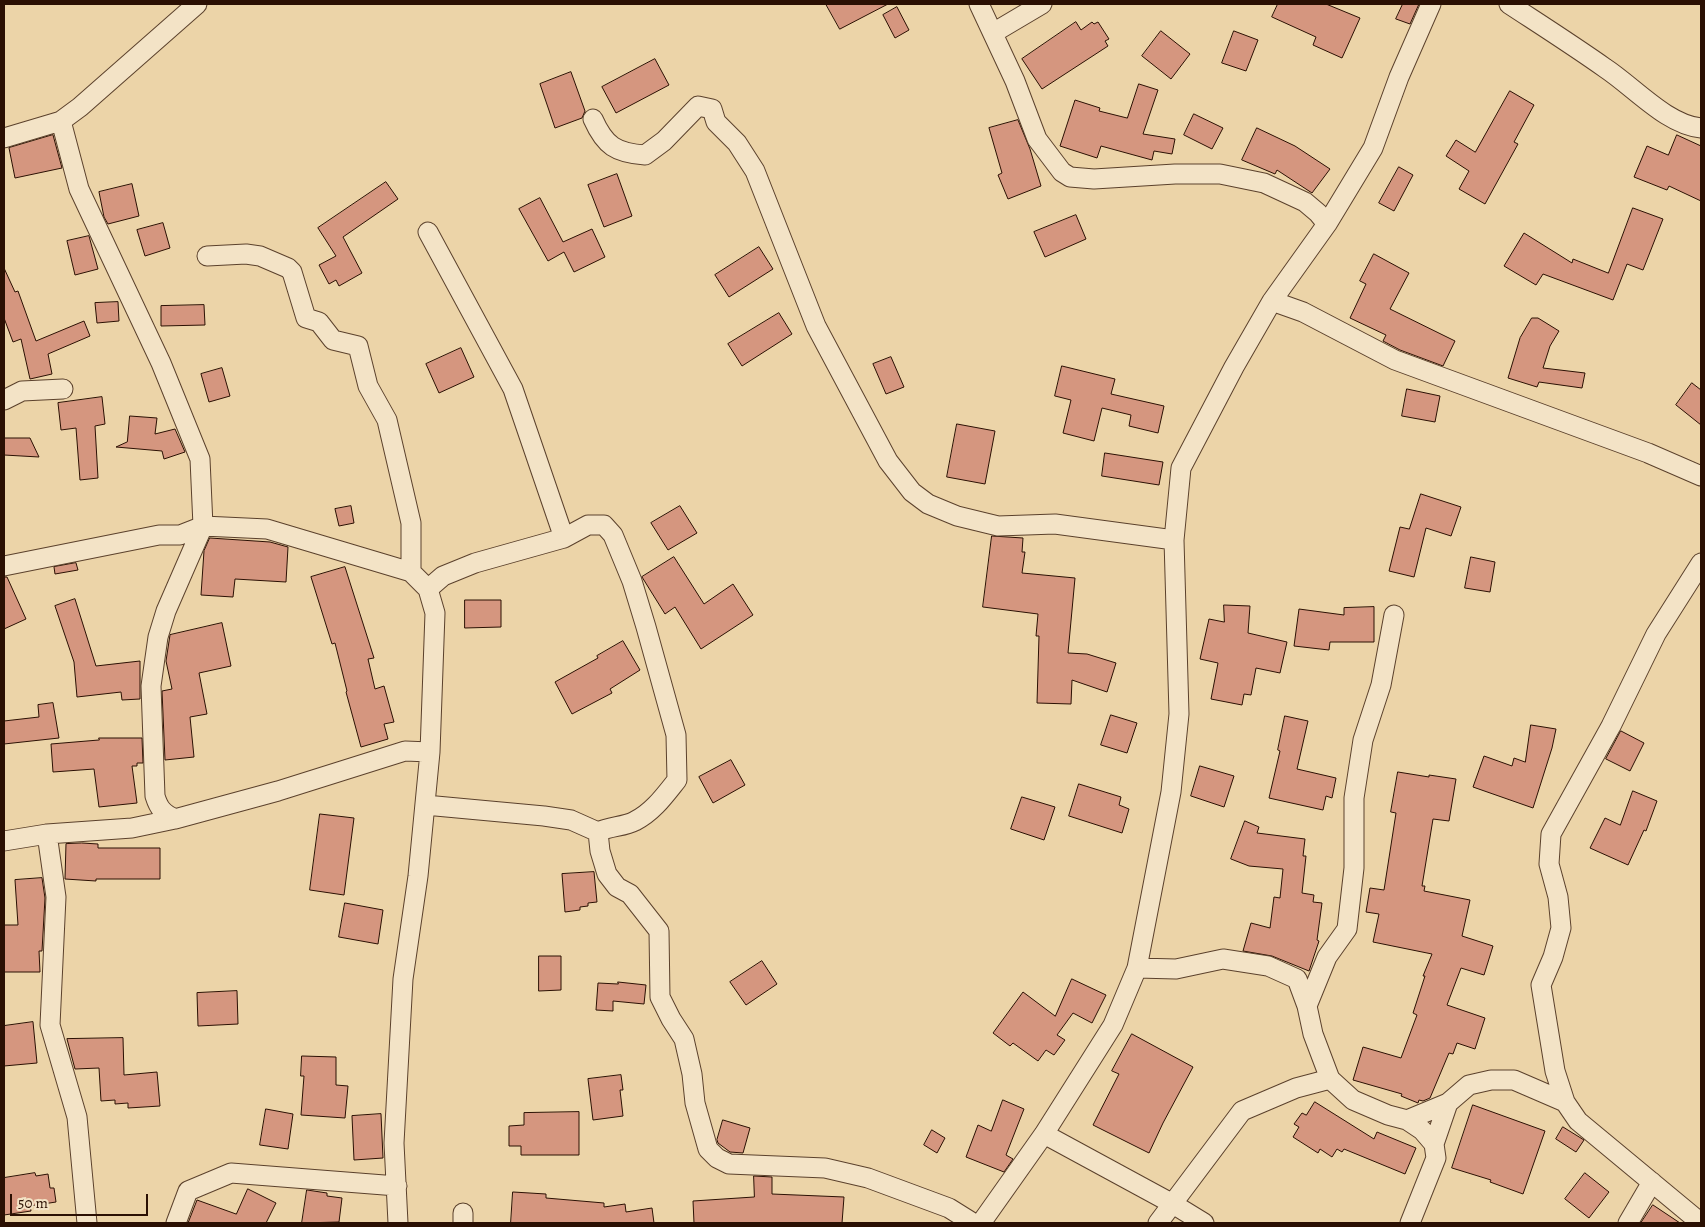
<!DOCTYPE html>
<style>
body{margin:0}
#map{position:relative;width:1705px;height:1227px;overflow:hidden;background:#ecd4a8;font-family:Alegreya,serif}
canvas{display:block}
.frame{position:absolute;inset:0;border:5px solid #2b1003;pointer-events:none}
.scale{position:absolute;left:10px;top:1194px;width:138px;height:22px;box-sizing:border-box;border:2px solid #2b1003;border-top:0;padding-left:6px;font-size:15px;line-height:18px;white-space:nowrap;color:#2b1003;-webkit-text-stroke:4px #f3e3c6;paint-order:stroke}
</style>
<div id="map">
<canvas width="1705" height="1227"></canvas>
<div class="frame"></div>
<div class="scale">50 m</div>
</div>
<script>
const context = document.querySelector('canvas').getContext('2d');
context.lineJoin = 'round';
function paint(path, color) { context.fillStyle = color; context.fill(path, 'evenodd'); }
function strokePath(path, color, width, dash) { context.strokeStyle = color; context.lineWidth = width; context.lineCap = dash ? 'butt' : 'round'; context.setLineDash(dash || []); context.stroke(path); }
const building = new Path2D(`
 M 826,4 L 888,4 L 840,29 Z
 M 1278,4 L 1326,4 L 1360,18 L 1342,58 L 1313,45 L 1316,37 L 1272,17 Z
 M 1403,4 L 1419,4 L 1410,24 L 1396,19 Z
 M 897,7 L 909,30 L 895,38 L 883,15 Z
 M 1076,22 L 1081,30 L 1092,22 L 1094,24 L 1098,22 L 1109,39 L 1105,41 L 1108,46 L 1042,89 L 1022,59 Z
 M 1161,31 L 1190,54 L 1171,79 L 1142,56 Z
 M 1234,31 L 1258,40 L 1246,71 L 1222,63 Z
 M 655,59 L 669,85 L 616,113 L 602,87 Z
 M 571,72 L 585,111 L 582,118 L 555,128 L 540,84 Z
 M 1139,84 L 1158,90 L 1143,134 L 1175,139 L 1172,154 L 1154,151 L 1152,160 L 1101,146 L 1097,158 L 1060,146 L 1075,100 L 1100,108 L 1099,111 L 1127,118 Z
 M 1510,91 L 1534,105 L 1514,142 L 1518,144 L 1485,204 L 1459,189 L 1469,171 L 1446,156 L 1456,140 L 1475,152 Z
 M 1194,114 L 1223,128 L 1212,149 L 1184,135 Z
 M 1018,120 L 1030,149 L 1041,186 L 1008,199 L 998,175 L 1002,173 L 989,128 Z
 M 1257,128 L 1295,146 L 1330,169 L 1312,193 L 1277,170 L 1275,174 L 1242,160 Z
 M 53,135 L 62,168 L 15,178 L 9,148 Z
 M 1677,135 L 1701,146 L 1701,201 L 1669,186 L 1667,190 L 1634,177 L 1647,146 L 1668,155 Z
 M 1399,167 L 1413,175 L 1394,211 L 1379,203 Z
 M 617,174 L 632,216 L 604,227 L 588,185 Z
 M 386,182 L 398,199 L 343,237 L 362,273 L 339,286 L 336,280 L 329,284 L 319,265 L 336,256 L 318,228 Z
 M 132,184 L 139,216 L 108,224 L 104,217 L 99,192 Z
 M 540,198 L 563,242 L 592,229 L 605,257 L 574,272 L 564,252 L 548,261 L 519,209 Z
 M 1633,208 L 1663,219 L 1643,270 L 1627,264 L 1613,300 L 1543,274 L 1536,285 L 1504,266 L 1524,233 L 1572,263 L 1573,259 L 1608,273 Z
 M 1076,215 L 1086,239 L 1045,257 L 1034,232 Z
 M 163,223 L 170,248 L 145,256 L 137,230 Z
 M 89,236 L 98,269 L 75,275 L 67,241 Z
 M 759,247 L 773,269 L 729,297 L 715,275 Z
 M 1374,254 L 1409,273 L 1390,309 L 1455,341 L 1443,366 L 1400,350 L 1383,341 L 1386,335 L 1350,318 L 1366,284 L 1360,281 Z
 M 4,268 L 15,292 L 18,291 L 36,341 L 84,321 L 90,336 L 48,354 L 52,374 L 30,379 L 21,339 L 13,342 L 4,318 Z
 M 118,302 L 119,321 L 97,323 L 95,303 Z
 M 204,305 L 205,325 L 161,326 L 161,306 Z
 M 779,313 L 792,334 L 742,366 L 728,344 Z
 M 1532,318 L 1538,318 L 1559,331 L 1550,346 L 1543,368 L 1585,373 L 1582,388 L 1539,382 L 1537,387 L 1508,378 L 1520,338 Z
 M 461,348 L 474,377 L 439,393 L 426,364 Z
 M 891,357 L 904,387 L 886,394 L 873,364 Z
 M 1062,366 L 1115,379 L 1111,394 L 1164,406 L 1158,433 L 1129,426 L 1131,415 L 1102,408 L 1094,441 L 1063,433 L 1071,400 L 1055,396 Z
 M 222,368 L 230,396 L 209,402 L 201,374 Z
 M 1692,383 L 1701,390 L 1701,425 L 1676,405 Z
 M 1407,389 L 1440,396 L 1435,422 L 1402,416 Z
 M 102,397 L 105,424 L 95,426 L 98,478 L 80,480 L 76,428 L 61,430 L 58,403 Z
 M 130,416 L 157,418 L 155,434 L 175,429 L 185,452 L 164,459 L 162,451 L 116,447 L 127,442 Z
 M 957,424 L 995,431 L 985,484 L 947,477 Z
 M 4,438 L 30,438 L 39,457 L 4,455 Z
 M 1105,453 L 1163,462 L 1159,485 L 1102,476 Z
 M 1421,494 L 1461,507 L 1451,536 L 1426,528 L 1414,577 L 1389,571 L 1400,527 L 1409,529 Z
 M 351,506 L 354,523 L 339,526 L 335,509 Z
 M 680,506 L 697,533 L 668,550 L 651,523 Z
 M 992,536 L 1023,538 L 1022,552 L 1025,552 L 1022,573 L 1075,578 L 1068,653 L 1087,654 L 1116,663 L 1107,692 L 1072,680 L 1071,704 L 1037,703 L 1039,636 L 1036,636 L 1038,614 L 983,607 Z
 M 210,538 L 270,542 L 288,547 L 286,582 L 235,579 L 233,597 L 201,595 L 204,551 Z
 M 674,557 L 704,604 L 733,584 L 753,615 L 701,649 L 675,607 L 665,614 L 642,577 Z
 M 1471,557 L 1495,562 L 1490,592 L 1465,588 Z
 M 76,563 L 78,570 L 55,574 L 54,567 Z
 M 345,567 L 374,658 L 368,659 L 375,689 L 384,686 L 394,722 L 384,724 L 388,739 L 361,747 L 346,692 L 347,691 L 335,643 L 332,644 L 311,577 Z
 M 4,577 L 7,577 L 26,619 L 4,629 Z
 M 75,599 L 96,666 L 140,661 L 140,699 L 122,700 L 121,692 L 77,697 L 74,662 L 55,606 Z
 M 465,600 L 501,600 L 501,627 L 465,628 Z
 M 1224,605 L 1250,606 L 1248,633 L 1287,642 L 1280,673 L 1256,668 L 1251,695 L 1244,694 L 1242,705 L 1211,699 L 1218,663 L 1200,659 L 1209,619 L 1224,622 Z
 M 1374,607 L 1374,642 L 1330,642 L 1329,650 L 1294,646 L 1299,609 L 1344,615 L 1344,608 Z
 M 222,623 L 231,666 L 199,673 L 207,714 L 190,717 L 194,757 L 165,760 L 162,691 L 172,689 L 166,661 L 170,635 Z
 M 623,641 L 640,670 L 610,689 L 612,693 L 572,714 L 555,682 L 598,658 L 597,656 Z
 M 53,703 L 59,738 L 4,744 L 4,721 L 39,717 L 38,705 Z
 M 1111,715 L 1137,723 L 1127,753 L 1101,745 Z
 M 1285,716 L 1308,721 L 1297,769 L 1336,778 L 1332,798 L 1326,796 L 1323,810 L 1269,798 L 1280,751 L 1278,750 Z
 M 1531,725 L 1556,729 L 1552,748 L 1533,808 L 1473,787 L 1484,756 L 1512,766 L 1514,758 L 1525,762 Z
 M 1621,731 L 1644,743 L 1630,771 L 1606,759 Z
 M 99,738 L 142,738 L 143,763 L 137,763 L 137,766 L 132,766 L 137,803 L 99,807 L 94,769 L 53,772 L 51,744 L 99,740 Z
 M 731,760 L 745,785 L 713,803 L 699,777 Z
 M 1200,766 L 1234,776 L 1224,807 L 1191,796 Z
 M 1398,772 L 1429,777 L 1429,775 L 1456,779 L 1449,821 L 1433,819 L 1422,886 L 1425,886 L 1424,891 L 1470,900 L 1462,936 L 1493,946 L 1484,975 L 1461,968 L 1447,1005 L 1485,1018 L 1475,1049 L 1457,1043 L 1453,1054 L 1449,1053 L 1430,1098 L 1423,1101 L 1419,1100 L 1418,1103 L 1401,1096 L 1402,1094 L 1353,1080 L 1363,1047 L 1401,1058 L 1417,1015 L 1413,1013 L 1425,976 L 1423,976 L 1432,954 L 1373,942 L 1379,914 L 1366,912 L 1370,888 L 1384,890 L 1396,813 L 1391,812 Z
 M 1079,784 L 1121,797 L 1119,805 L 1129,809 L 1122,833 L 1069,816 Z
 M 1633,791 L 1657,801 L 1646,831 L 1644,830 L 1628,865 L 1590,848 L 1605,818 L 1620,825 Z
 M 1022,797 L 1055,807 L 1044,840 L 1011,829 Z
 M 320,814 L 354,818 L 344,895 L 310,890 Z
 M 1245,821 L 1259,827 L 1257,833 L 1305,839 L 1303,856 L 1306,856 L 1302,893 L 1314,895 L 1313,902 L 1322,903 L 1317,940 L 1319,941 L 1309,971 L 1272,956 L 1243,951 L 1251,923 L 1270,928 L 1274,897 L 1280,898 L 1283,869 L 1249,866 L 1231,859 Z
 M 82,843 L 98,844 L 98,848 L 160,848 L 160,879 L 96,879 L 96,881 L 65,879 L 66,844 Z
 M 594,872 L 597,902 L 588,903 L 588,906 L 580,907 L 580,910 L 565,912 L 562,874 Z
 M 42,878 L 45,898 L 42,951 L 39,951 L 40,972 L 4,972 L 4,925 L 18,925 L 15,880 Z
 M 345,903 L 383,910 L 378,944 L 339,937 Z
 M 539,956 L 561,956 L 561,990 L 539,991 Z
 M 762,961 L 777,984 L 746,1005 L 730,982 Z
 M 1072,979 L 1106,995 L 1092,1023 L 1073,1013 L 1057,1035 L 1065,1040 L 1054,1055 L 1046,1050 L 1038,1061 L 1013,1043 L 1010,1046 L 993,1033 L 1023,992 L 1055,1016 Z
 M 618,982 L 646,985 L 644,1004 L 613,1001 L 613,1011 L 596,1010 L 598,983 L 618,984 Z
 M 237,991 L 238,1024 L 198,1026 L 197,993 Z
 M 33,1022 L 37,1063 L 4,1066 L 4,1026 Z
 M 1132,1034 L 1193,1067 L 1163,1123 L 1149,1153 L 1093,1125 L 1119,1074 L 1112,1071 Z
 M 123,1038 L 124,1075 L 157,1072 L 160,1106 L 128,1108 L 128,1103 L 115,1104 L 115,1100 L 101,1101 L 99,1068 L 75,1069 L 67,1039 Z
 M 302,1056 L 336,1057 L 336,1085 L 348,1086 L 345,1118 L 301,1115 L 304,1076 L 301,1076 Z
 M 621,1075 L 623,1090 L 620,1090 L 623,1116 L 593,1120 L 588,1079 Z
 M 1003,1100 L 1024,1109 L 1006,1155 L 1013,1159 L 1004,1172 L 966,1157 L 978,1125 L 991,1131 Z
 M 1315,1102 L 1374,1139 L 1377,1132 L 1416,1148 L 1405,1174 L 1344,1149 L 1342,1152 L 1337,1149 L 1332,1157 L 1320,1149 L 1318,1153 L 1293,1137 L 1299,1127 L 1294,1124 L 1302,1113 L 1306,1115 Z
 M 1473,1105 L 1545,1131 L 1523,1194 L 1490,1182 L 1491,1180 L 1452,1168 Z
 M 266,1109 L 293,1114 L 288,1149 L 260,1145 Z
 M 579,1112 L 579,1155 L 521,1155 L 521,1146 L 509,1146 L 509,1126 L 524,1125 L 524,1113 Z
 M 381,1114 L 383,1158 L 354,1160 L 352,1116 Z
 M 723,1120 L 750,1128 L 743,1153 L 730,1152 L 718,1143 L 717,1140 Z
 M 1563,1127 L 1584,1140 L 1576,1152 L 1556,1139 Z
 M 932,1130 L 945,1138 L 937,1153 L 924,1145 Z
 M 35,1173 L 36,1176 L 48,1174 L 50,1188 L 54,1188 L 56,1202 L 30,1206 L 31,1211 L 4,1215 L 4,1178 Z
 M 1585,1173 L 1609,1192 L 1589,1218 L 1565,1199 Z
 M 754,1176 L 772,1177 L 772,1194 L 844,1197 L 842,1223 L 694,1223 L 693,1201 L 754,1197 Z
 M 248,1189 L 276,1203 L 266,1223 L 188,1223 L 197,1200 L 236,1214 Z
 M 307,1190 L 327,1193 L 327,1196 L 342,1198 L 339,1222 L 302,1223 Z
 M 513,1192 L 546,1194 L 546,1198 L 604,1203 L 604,1207 L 625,1204 L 626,1212 L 652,1208 L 654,1223 L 511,1223 Z
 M 1653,1205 L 1680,1223 L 1641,1223 Z`);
paint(building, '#d5967f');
strokePath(building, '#2b1003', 1);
const minor = new Path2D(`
 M 979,4 L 1015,81 L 1037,139 L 1062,172 L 1070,177 L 1094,179 L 1175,174 L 1220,174 L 1264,183 L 1305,202 L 1318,213 L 1327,224
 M 1509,4 C 1541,25 1574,46 1605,68 C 1634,87 1667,125 1701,128
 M 993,33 L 1042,4
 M 593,119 C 605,146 616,153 645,155 L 664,141 L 698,106 L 712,109 L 716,122 L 737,143 L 755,171 L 816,326 L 888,461 L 912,492 L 928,504 L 957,516 L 998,526 L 1055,524 L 1174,540
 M 61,121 L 79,189 L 161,363 L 200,459 L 203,526 L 166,611 L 158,637 L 151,686 L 155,796 C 159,809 163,813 175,819
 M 4,138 L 61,121 L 80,107 L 197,4
 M 428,232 L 513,389 L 564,538
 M 207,256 L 246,254 L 260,256 L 288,268 L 292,272 L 306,318 L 319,322 L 333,340 L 358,346 L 368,386 L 387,420 L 411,523 L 411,572
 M 1272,301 L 1303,312 L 1395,360 L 1648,453 L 1701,476
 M 4,400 L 22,391 L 63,389
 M 4,566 L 159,535 L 180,535 L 203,526 L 267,529 L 411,572 L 428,589 L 435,613 L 430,752 L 418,876 L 403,979 L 394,1143 L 398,1223
 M 428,589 L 443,576 L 475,563 L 564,538 L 588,525 L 604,525 L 613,535 L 632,581 L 646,627 L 676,735 L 677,780 C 665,795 653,812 635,821 C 624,827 610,826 598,832
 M 1394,615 L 1381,685 L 1363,740 L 1354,798 L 1354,868 L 1347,929 L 1327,957 L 1307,1006 L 1313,1034 L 1330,1079 L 1353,1100 L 1388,1115 L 1407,1120 L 1422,1130 L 1434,1144 L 1436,1158 L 1410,1223
 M 425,805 L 544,816 L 571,820 L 598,832
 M 598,832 L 600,851 L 607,874 L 617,887 L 630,894 L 659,931 L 660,997 L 671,1019 L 684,1039 L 692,1074 L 695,1103 L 708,1149 L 717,1158 L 729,1164 L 825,1168 L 868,1178 L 949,1208 L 973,1223
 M 47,834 L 56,897 L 50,1025 L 77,1117 L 87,1223
 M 4,841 L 47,834 L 132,828 L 175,819 L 278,791 L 405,751 L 430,752
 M 1137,968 L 1176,969 L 1223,959 L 1268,966 L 1297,979 L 1307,1006
 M 1565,1102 L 1555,1071 L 1541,985 L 1553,957 L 1561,928 L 1558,897 L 1549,864 L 1551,834 L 1611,726 L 1656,634 L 1701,563
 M 1407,1120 L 1448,1103 L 1469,1085 L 1491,1080 L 1514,1080 L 1565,1102 L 1578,1121 L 1701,1223
 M 1044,1134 L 1173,1204 L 1204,1223
 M 1434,1144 L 1448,1103
 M 176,1223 L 188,1191 L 231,1173 L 397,1186
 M 463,1223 L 463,1213
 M 981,1223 L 1044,1134 L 1113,1025 L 1137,968 L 1171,792 L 1179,714 L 1174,540 L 1181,468 L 1234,367 L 1272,301 L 1327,224 L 1373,148 L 1399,77 L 1431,4
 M 1158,1223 L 1242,1111 L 1296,1088 L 1330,1079
 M 1628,1223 L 1652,1182`);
strokePath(minor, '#5b412c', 21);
strokePath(minor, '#f3e3c6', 19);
</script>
